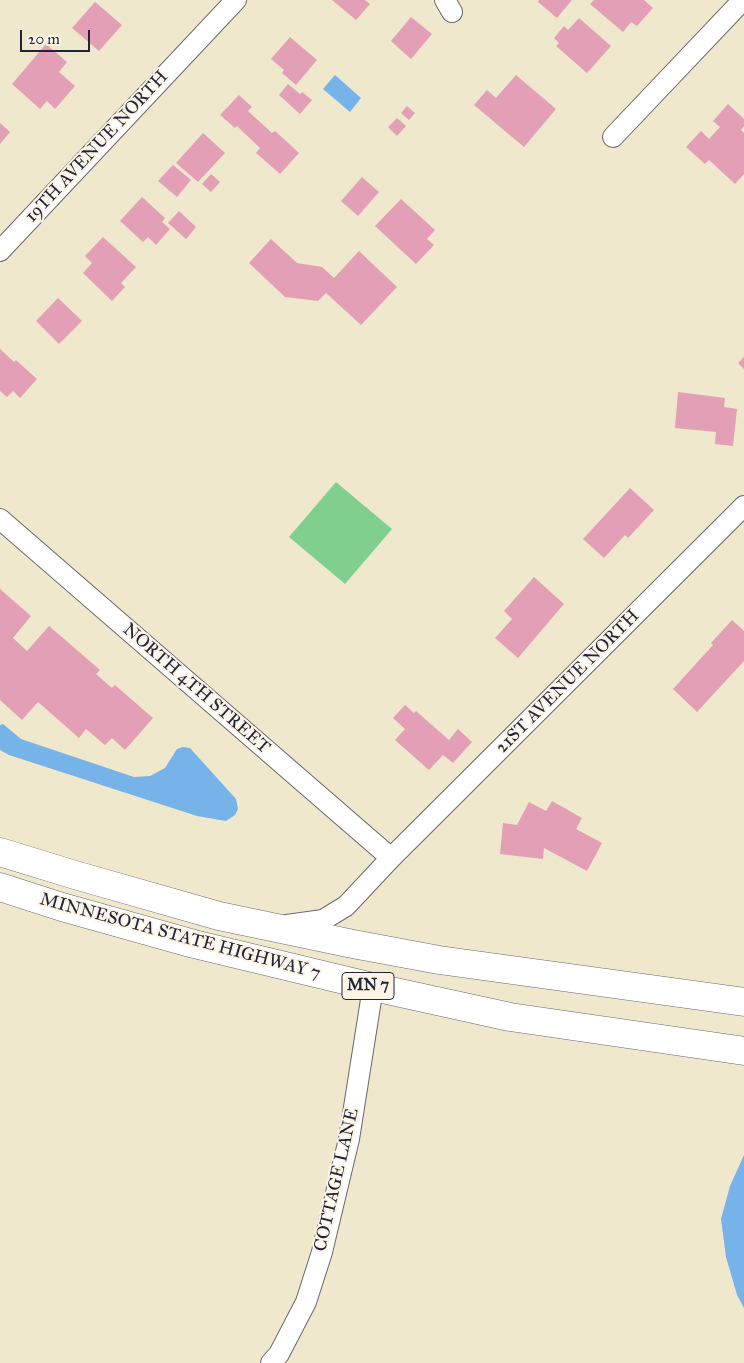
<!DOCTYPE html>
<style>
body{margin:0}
#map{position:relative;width:744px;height:1363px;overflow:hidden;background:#f0e8cc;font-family:"IM FELL Great Primer",serif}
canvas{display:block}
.scale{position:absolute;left:20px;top:30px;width:70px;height:22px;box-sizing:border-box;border:2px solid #22223b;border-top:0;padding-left:6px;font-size:15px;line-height:18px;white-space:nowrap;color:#22223b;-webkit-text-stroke:4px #fcf5e5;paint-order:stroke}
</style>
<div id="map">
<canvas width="744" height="1363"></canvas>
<div class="scale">20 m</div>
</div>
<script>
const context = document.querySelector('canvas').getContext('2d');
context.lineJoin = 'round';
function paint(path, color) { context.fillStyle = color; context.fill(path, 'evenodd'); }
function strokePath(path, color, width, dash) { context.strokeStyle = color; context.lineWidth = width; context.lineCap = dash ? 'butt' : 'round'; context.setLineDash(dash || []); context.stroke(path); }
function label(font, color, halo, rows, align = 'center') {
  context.font = font + ' "IM FELL Great Primer",serif'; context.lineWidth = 4; context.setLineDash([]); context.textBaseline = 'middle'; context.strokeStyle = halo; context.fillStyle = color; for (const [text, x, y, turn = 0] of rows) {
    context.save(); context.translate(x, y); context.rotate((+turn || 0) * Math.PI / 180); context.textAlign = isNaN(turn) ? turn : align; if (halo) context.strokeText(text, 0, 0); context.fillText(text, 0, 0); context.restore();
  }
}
paint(new Path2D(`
 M 336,482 L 392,529 L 345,584 L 289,537 Z`), '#81cf8f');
paint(new Path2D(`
 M 335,75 L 361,98 L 350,112 L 323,89 Z
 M 3,724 L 21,739 L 134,777 L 150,776 L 165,768 L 177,749 L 183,747 L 190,748 L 236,799 L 238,809 L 235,815 L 226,821 L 197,816 L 9,755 L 0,750 L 0,725 Z
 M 744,1155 L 744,1308 L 737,1295 L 726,1257 L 721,1219 L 730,1186 Z`), '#76b3e8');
paint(new Path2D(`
 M 332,0 L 365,0 L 370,4 L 356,20 Z
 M 539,0 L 572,0 L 557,18 L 538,2 Z
 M 594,0 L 644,0 L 653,8 L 637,26 L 631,22 L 623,32 L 590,4 Z
 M 95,2 L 122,25 L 99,51 L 72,28 Z
 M 411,17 L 432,34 L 411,59 L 391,41 Z
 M 579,18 L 611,46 L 587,73 L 556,46 L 559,43 L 554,38 L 564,26 L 568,30 Z
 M 290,37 L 317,60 L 296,85 L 282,73 L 284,70 L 271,59 Z
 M 46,44 L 67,62 L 59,72 L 75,86 L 55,109 L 47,101 L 40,109 L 12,84 Z
 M 516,75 L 556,109 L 524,147 L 474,105 L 487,90 L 496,98 Z
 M 288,84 L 300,94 L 302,92 L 312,100 L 300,114 L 279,95 Z
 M 239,95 L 252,107 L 248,111 L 272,133 L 275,131 L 299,153 L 280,174 L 256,153 L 260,148 L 237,126 L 235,128 L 220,115 Z
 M 728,104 L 744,119 L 744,126 L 741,130 L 744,133 L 744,174 L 735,184 L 709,160 L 705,164 L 686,147 L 701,131 L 709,139 L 720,127 L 713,121 Z
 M 407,106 L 415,113 L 409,120 L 401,113 Z
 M 397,118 L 406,126 L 397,136 L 388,127 Z
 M 0,123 L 10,132 L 0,144 Z
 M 203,133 L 225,153 L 198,182 L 176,163 Z
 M 173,165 L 191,180 L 177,197 L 158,181 Z
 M 211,174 L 220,182 L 211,192 L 202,184 Z
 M 362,177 L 379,192 L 358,216 L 341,201 Z
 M 142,197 L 165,218 L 162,222 L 170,229 L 156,245 L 148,237 L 143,242 L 120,221 Z
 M 401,199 L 435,230 L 427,239 L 434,245 L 416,264 L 375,226 Z
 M 179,211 L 196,227 L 186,239 L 168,223 Z
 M 103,237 L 136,267 L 121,283 L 125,287 L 112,301 L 83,273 L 92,263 L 85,256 Z
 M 271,239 L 297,263 L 322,267 L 334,278 L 359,251 L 397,287 L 361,325 L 326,293 L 318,301 L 285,297 L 249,263 Z
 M 58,298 L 82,321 L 59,344 L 36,321 Z
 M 0,349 L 14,362 L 16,360 L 37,379 L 20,398 L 13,391 L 7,397 L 0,391 Z
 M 744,357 L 744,369 L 738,363 Z
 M 678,392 L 725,398 L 724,407 L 737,409 L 733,446 L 715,444 L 716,432 L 675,428 Z
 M 630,488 L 654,510 L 628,538 L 625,535 L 604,558 L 583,539 Z
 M 534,577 L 564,604 L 518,658 L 495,638 L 512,619 L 504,611 Z
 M 0,589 L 31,616 L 13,638 L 27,651 L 49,626 L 100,670 L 96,674 L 112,688 L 115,685 L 153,718 L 125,750 L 112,738 L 105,745 L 86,729 L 79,738 L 38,702 L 22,720 L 0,700 Z
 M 732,620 L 744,631 L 744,661 L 697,712 L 673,689 L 713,645 L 711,643 Z
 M 405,705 L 414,713 L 416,711 L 449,740 L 458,729 L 472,742 L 453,763 L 443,755 L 429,770 L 395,740 L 405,729 L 393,718 Z
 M 552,801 L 582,818 L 576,829 L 602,843 L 587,871 L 544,848 L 543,859 L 500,854 L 503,823 L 517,825 L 529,802 L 546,811 Z`), '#e29fb6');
const street = new Path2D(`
 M 445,0 L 452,12
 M 613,137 L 743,0
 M 0,251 L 236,0
 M 0,519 L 391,858
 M 287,925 L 323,920 L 346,906 L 391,858 L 744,506
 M 271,1363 L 279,1354 L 306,1302 L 322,1252 L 349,1139 L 373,987`);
const highway = new Path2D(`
 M 0,852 L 75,875 L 219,916 L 353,944 L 439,960 L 744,1002
 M 0,887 L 62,907 L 194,944 L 373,987 L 510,1017 L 744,1051`);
strokePath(street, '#6a676e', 22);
strokePath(highway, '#6a676e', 29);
strokePath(street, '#fff', 20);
strokePath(highway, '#fff', 28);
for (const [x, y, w] of [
 [368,986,52]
]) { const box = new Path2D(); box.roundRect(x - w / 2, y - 13.5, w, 27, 4); context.fillStyle = '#fcf5e5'; context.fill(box); strokePath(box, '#22223b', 1); }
label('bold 16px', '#22223b', null, [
 ["MN 7",368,986]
]);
label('18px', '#22223b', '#fcf5e5', [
 ["19TH AVENUE NORTH",97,147,-47],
 ["21ST AVENUE NORTH",568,682,-45],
 ["NORTH 4TH STREET",196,689,41],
 ["MINNESOTA STATE HIGHWAY 7",180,937,15],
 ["COTTAGE LANE",337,1180,-77]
]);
</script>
